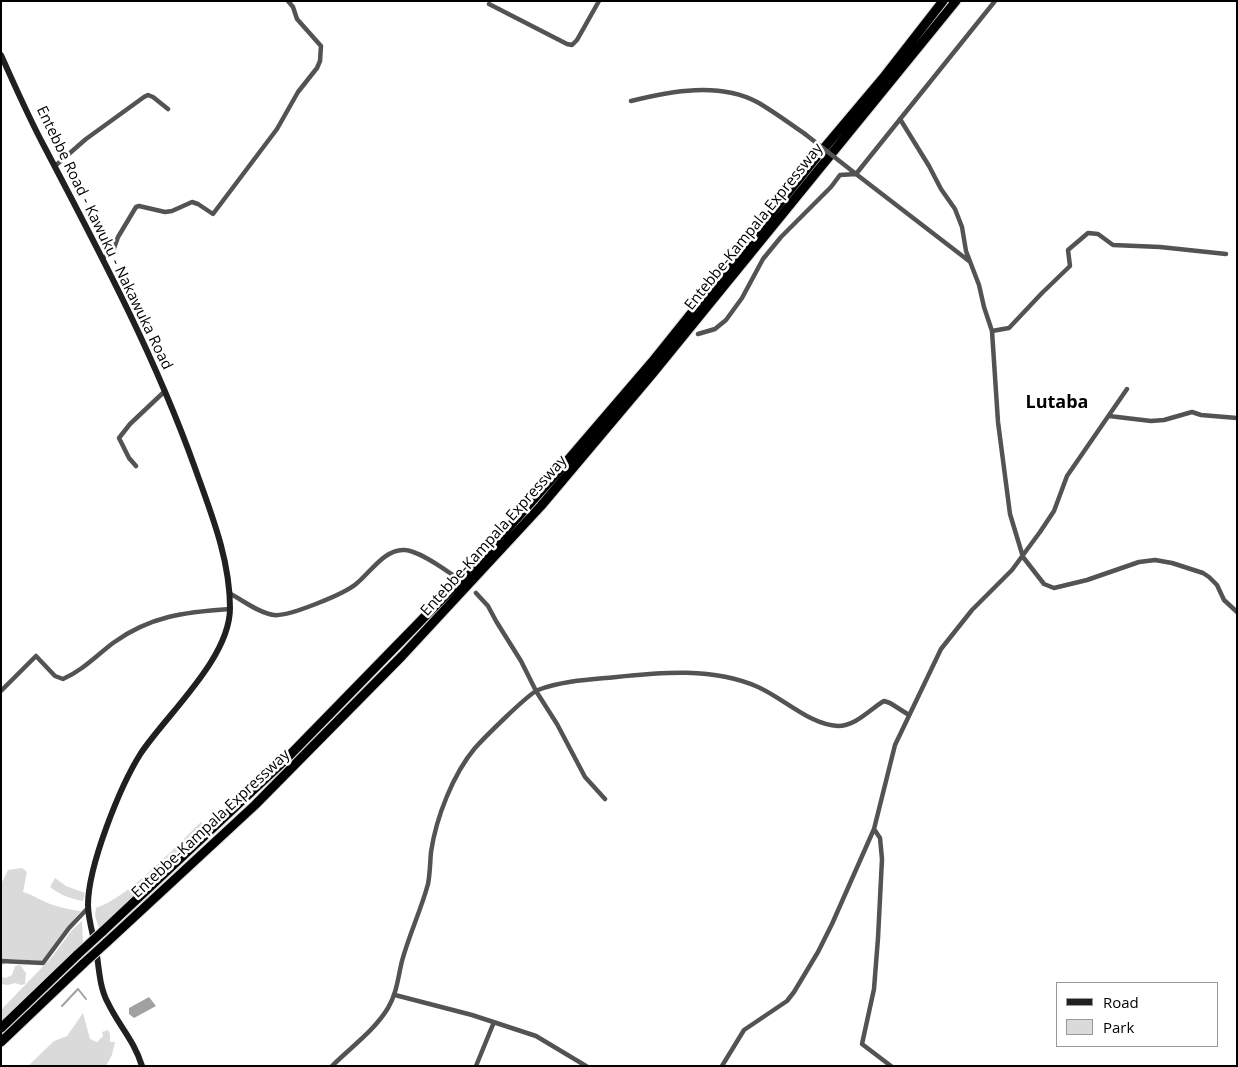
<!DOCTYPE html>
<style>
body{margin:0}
#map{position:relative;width:1238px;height:1067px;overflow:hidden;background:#fff;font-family:"Open Sans",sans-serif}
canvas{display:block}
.frame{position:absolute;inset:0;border:2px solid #000;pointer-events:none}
.legend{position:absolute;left:1056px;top:982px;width:162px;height:65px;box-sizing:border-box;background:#fff;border:1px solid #999;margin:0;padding:6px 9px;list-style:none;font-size:15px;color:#000}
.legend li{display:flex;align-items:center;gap:10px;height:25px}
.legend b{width:25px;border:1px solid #999}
</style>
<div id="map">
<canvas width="1238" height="1067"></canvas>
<div class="frame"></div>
<ul class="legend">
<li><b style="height:6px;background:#202020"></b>Road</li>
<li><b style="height:14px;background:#dadada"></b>Park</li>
</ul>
</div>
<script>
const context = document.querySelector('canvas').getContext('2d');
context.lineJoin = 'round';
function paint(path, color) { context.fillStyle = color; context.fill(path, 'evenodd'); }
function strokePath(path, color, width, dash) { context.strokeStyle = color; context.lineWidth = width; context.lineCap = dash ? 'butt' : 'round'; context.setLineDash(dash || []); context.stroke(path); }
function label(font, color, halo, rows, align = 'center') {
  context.font = font + ' "Open Sans",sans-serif'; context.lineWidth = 5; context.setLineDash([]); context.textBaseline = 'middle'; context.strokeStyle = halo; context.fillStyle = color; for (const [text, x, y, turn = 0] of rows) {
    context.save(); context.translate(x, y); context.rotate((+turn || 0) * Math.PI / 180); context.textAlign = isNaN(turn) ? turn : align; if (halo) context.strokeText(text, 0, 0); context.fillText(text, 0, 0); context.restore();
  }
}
paint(new Path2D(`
 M 201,822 L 206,827 L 100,931 L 95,916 L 96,908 C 129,897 175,847 201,822 Z
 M 22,868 L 27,872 L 23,892 C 33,895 40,900 50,904 C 59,907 71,910 81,911 L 68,926 L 42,961 L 8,959 L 4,965 L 1,964 L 1,884 L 8,870 Z
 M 55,878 L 66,886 L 85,893 L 83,901 C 71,899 60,895 50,887 Z
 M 82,921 L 83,944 L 1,1022 L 1,1010 L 52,957 L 72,930 Z
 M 20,965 L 26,973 L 25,984 L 21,985 L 15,983 L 8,985 L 1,984 L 1,977 L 6,978 L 12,975 L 15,966 Z
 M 83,1013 L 90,1039 L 97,1042 L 103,1036 L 102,1032 L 108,1030 L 110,1034 L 110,1042 L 115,1042 L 112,1055 L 106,1066 L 28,1066 L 54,1041 L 67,1036 Z`), '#dadada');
paint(new Path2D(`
 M 149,997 L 156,1006 L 134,1018 L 129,1014 L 129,1008 Z`), '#a1a1a1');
strokePath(new Path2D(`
 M 62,1006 L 78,989 L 86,999`), '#a1a1a1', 2);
const motorway = new Path2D(`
 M 102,932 L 282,763 L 479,561 L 549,482 L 652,362 L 819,154 L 883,78 L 943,1
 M 106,943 L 255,805 L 402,656 L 541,506 L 653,373 L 956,1
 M 1,1028 L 78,954
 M 1,1042 L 84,963`);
strokePath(motorway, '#dbdbdb', 11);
strokePath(new Path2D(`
 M 489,4 L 567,44 L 572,45 L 577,40 L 599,1
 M 631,101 C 671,91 719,82 757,102 C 773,111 789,123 805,134
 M 900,119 L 929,166 L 941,189 L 955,209 L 962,227 L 966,251 L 979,285 L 984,307 L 992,331 L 998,422 L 1010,514 L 1023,557 L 1044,584 L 1054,588 L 1087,580 L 1139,562 L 1155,560 L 1172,563 L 1203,573 L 1209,577 L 1217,585 L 1224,600 L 1237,612
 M 55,166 L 86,139 L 144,97 L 148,95 L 153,97 L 168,109
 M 856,174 L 969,261
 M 103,258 L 113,251 L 118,237 L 136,207 L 139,206 L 165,212 L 172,211 L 192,202 L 198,204 L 213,214 L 277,129 L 298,92 L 317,68 L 320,61 L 321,46 L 297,19 L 293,7 L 288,1
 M 992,331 L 1009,328 L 1042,293 L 1070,266 L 1068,250 L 1088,233 L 1098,234 L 1113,245 L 1160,247 L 1226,254
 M 698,334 L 715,329 L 726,320 L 742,298 L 763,259 L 781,237 L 831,187 L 840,175 L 856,174 L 995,1
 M 1109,416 L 1151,421 L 1164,420 L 1192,412 L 1201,415 L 1237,418
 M 136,466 L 129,458 L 119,438 L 130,424 L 165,391
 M 229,593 C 241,599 260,614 274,615 C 288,617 344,594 356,584 C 370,573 385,548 405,550 C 419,551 441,567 453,575
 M 476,593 L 488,606 L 496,621 L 521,661 L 536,691 L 557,724 L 585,777 L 605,799
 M 1,691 L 36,656 L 55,676 L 63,679 C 83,670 96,656 113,643 C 150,616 185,612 230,609
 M 1,961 L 43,963 L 69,928 L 88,908
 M 395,995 L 472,1015 L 536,1036 L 586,1066
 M 332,1066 C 351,1047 374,1031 388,1008 C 397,993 398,977 402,961 C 409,935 421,910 428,884 C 430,874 430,863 431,852 C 436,818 453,774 475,748 C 484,738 528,694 538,690 C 559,682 583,680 606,678 C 656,673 710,666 758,687 C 783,698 810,725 838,726 C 856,726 870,709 884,701 L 890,703 L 909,715
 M 476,1066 L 494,1022
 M 722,1066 L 744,1030 L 787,1001 L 794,992 L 818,952 L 832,924 L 874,829
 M 891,1066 L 862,1044 L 874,989 L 878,938 L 882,859 L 880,838 L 874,829 L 895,745 L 941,649 L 972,610 L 1012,570 L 1040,532 L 1054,511 L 1067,476 L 1127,389`), '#535353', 4.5);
strokePath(new Path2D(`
 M 1,55 C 15,86 28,116 44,146 C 99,251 155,356 195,468 C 211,513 230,559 230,608 C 230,658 168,713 141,753 C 120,786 88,866 88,905 C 88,919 93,934 96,949 C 99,966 99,987 108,1003 C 119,1026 134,1040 142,1066`), '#202020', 6);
strokePath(motorway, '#000', 9);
const motorwayBridge = new Path2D(`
 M 78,954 L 102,932
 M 84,963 L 106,943`);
strokePath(motorwayBridge, '#dbdbdb', 11, []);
strokePath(new Path2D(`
 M 805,134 L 856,174`), '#535353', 4.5);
strokePath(motorwayBridge, '#000', 9);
label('15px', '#000', '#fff', [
 ["Entebbe-Kampala Expressway",754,227,-51],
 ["Entebbe Road - Kawuku - Nakawuka Road",104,238,64],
 ["Entebbe-Kampala Expressway",494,536,-48],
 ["Entebbe-Kampala Expressway",211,824,-43]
]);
label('bold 18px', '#000', '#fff', [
 ["Lutaba",1057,403]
]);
</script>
